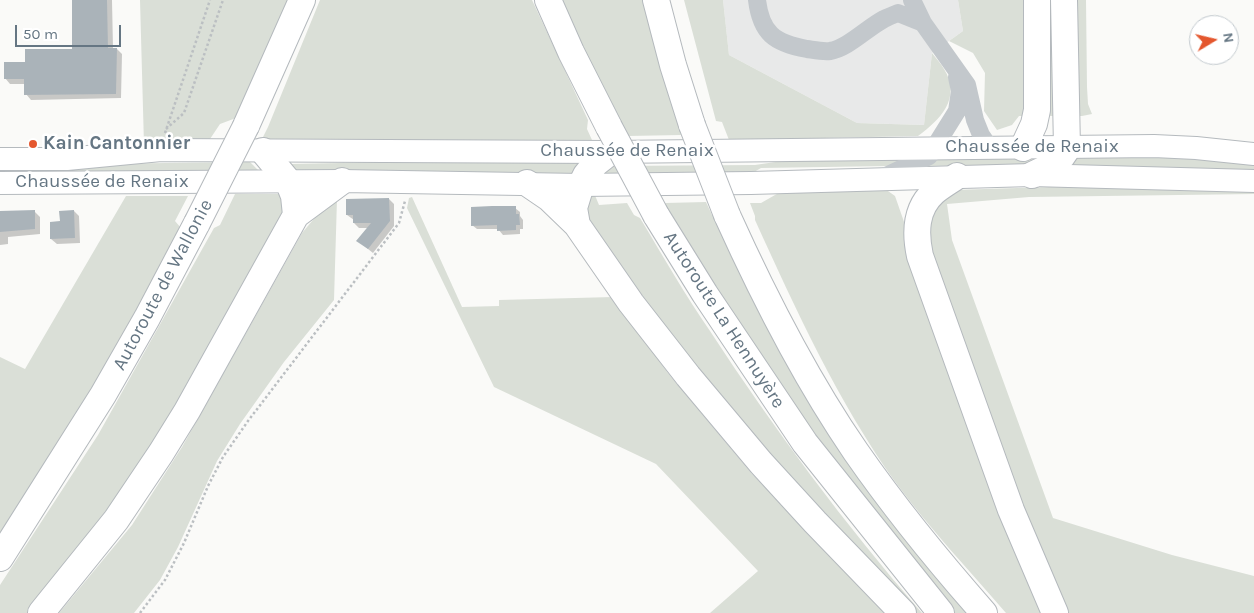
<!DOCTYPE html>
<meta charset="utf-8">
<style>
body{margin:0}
#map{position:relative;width:1254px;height:613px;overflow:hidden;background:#fafaf8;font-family:Karla,sans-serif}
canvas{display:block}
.north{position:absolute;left:1189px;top:15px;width:50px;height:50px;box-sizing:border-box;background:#fff;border:1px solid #c1c8cd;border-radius:50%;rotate:81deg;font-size:14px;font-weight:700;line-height:20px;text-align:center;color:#657683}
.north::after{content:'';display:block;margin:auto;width:18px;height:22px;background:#e4572e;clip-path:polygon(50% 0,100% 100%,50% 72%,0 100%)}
.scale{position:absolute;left:15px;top:25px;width:106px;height:22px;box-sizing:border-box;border:2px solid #657683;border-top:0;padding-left:6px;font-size:15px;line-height:18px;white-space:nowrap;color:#657683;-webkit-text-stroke:4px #fff;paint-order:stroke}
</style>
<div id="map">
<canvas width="1254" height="613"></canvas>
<div class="north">N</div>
<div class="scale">50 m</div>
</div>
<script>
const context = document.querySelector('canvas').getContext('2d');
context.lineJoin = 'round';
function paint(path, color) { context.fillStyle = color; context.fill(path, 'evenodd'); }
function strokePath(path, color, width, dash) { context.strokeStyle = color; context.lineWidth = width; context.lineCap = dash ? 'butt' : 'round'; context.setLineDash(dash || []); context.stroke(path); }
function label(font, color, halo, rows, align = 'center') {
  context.font = font + ' Karla,sans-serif'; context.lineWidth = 5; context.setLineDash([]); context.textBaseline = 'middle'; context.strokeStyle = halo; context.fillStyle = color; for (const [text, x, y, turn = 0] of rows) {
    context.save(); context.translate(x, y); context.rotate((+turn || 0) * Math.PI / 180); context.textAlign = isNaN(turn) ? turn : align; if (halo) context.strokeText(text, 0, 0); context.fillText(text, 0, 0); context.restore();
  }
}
paint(new Path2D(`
 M 723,0 L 958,0 L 963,31 L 932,53 L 924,125 L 857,123 L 729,55 Z`), '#e8e9e9');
paint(new Path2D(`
 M 140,0 L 290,0 L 236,118 L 220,124 L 206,145 L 144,145 Z
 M 320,0 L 532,0 L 588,120 L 587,129 L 592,140 L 373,145 L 259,145 L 268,127 Z
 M 558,0 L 648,0 L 682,120 L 679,126 L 681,135 L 628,136 Z
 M 684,0 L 723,0 L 729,55 L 857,123 L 924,125 L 932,53 C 936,58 941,64 944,69 C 962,98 940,120 918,136 L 729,140 L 722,122 L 716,121 Z
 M 958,0 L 1086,0 L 1087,87 L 1088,104 L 1092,114 L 1082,116 L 1019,116 L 1012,125 L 997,130 L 984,111 L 985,73 L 973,53 L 949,41 L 963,31 Z
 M 919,155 L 889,166 L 761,168 L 754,172 L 612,176 L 602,171 L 608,168 L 616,166 L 755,165 L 802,158 Z
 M 1043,155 L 1032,165 L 920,166 L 938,156 Z
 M 1073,155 L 1171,156 L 1254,160 L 1254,172 L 1060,166 Z
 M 594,158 L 579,177 L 298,177 L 289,164 Z
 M 250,162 L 264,176 L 0,177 L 0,165 Z
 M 1049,187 L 1254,188 L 1254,194 L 1029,197 L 947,204 L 952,240 L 1053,518 L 1172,555 L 1254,576 L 1254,613 L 1066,613 L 1050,580 L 923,229 L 927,211 L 953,190 Z
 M 782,191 L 888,191 L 895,196 L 1009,523 L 1049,613 L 1006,613 C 969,570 930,529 896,483 C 838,402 796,310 755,220 L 755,216 L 750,203 L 761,203 Z
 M 585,193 L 594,193 L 599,205 L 627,203 L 634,215 L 640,218 C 663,256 685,295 710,331 C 774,429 845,525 922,613 L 912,613 L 811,509 L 590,238 Z
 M 235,194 L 283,194 L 289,205 L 139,471 L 31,613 L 0,613 L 0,585 L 98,435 L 214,228 L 220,225 Z
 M 126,196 L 188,196 L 175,221 L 181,228 L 127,334 L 0,537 L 0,357 L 25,369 Z
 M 412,197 L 462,307 L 499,306 L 499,300 L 613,297 L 668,373 L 753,475 L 889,613 L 710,613 L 758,571 L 656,464 L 494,387 L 407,208 L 409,198 Z
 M 337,199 L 334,300 L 284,362 L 240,424 L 217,461 L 178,547 L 160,580 L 134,613 L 59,613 L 132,525 L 182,447 L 302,233 L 323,208 Z
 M 706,202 L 712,215 L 718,216 L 973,613 L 952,613 L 783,399 L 669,215 L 665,203 Z`), '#dadfd7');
paint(new Path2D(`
 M 73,0 L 112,0 L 113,49 L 117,49 L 122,54 L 121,98 L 31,100 L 26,94 L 26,84 L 10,84 L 5,78 L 26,63 L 74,50 Z
 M 389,199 L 394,204 L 394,226 L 373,253 L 363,245 L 369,228 L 359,228 L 354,223 L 354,220 L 347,215 Z
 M 515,208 L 520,212 L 520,216 L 523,220 L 523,229 L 520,229 L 520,234 L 503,235 L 498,229 L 477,229 L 472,225 Z
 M 74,211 L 79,216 L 80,243 L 57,244 L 51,239 L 61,222 Z
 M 35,212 L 40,217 L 40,234 L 8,237 L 8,244 L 0,245 L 0,213 Z`), '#0003');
paint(new Path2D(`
 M 72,0 L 107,0 L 108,48 L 117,48 L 116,94 L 24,95 L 24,79 L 4,79 L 4,62 L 25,62 L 25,49 L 72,49 Z
 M 389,198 L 390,221 L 368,249 L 356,241 L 371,223 L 353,223 L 353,215 L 346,215 L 346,199 Z
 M 492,206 L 516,206 L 516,214 L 519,214 L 520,225 L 516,225 L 516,230 L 497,231 L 497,225 L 471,226 L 471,207 Z
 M 35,210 L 35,229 L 0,232 L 0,211 Z
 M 74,210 L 75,238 L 50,239 L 50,222 L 60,221 L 59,211 Z`), '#aab3b9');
const major = new Path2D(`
 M 0,159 L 67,159 L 161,150 L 610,152 L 1154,146 L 1196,148 L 1254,154
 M 0,183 L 342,181 L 581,185 L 751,183 L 1032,175 L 1254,181`);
const highway = new Path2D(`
 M 548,0 L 571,52 L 609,127
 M 656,0 L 673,65 L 692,125
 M 246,126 L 302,0
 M 1023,148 L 1034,124 L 1037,110 L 1037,0
 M 263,151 L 288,181 L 294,196 L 296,215
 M 1032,175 C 1045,169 1062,162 1067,148 L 1064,0
 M 957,176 C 950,181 941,186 934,192 C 915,209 915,233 920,256 L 1011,510 L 1055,613
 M 527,183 L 549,198 L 577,225 L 631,303 L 688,376 L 761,463 L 815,522 L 903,613
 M 656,215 L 705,294 L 805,443 L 941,613
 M 727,215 C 764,297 805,378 856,452 C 895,508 939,562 984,613
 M 577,225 L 574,208 L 581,185 L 586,175 L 596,163 L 610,152
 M 0,558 L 103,395 L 147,318 L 197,223
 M 41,613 L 116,520 L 161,453 L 187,411 L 296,215 L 342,181`);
strokePath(major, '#b5babe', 24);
strokePath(highway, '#b4b9bd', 28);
strokePath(new Path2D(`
 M 166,129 L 184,113 L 223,0
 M 165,133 L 210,0
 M 140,613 L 165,580 L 184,543 L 208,486 L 223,457 L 248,421 L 399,223 L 405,201`), '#bbbfc2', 2.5, [2.5, 2.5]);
strokePath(new Path2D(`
 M 757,0 C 761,33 774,43 807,49 C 814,50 823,52 830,51 C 848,48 867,28 884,19 C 888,17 893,15 898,13 L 923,23
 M 912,0 L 923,23 L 967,85 L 975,120 L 981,135 L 990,148
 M 884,177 L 929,156 L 957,111 L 960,91 L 957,77`), '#c3c8cc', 18);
strokePath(major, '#fff', 22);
strokePath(highway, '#fff', 26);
const highwayBridge = new Path2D(`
 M 692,125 L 727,215
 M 609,127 L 656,215
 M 197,223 L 246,126`);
strokePath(highwayBridge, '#b4b9bd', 28, []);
strokePath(highwayBridge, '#fff', 26);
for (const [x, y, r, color] of [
 [33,144,5,"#e4572e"]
]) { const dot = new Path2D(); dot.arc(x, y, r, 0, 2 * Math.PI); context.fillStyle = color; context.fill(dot); strokePath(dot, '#fff', 2); }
label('bold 19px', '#657683', '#fff', [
 ["Kain Cantonnier",43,144]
], 'left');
label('19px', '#657683', '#fff', [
 ["Chaussée de Renaix",1032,147],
 ["Chaussée de Renaix",627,151],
 ["Chaussée de Renaix",102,182],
 ["Autoroute de Wallonie",163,285,-62],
 ["Autoroute La Hennuyère",724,320,57]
]);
</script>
